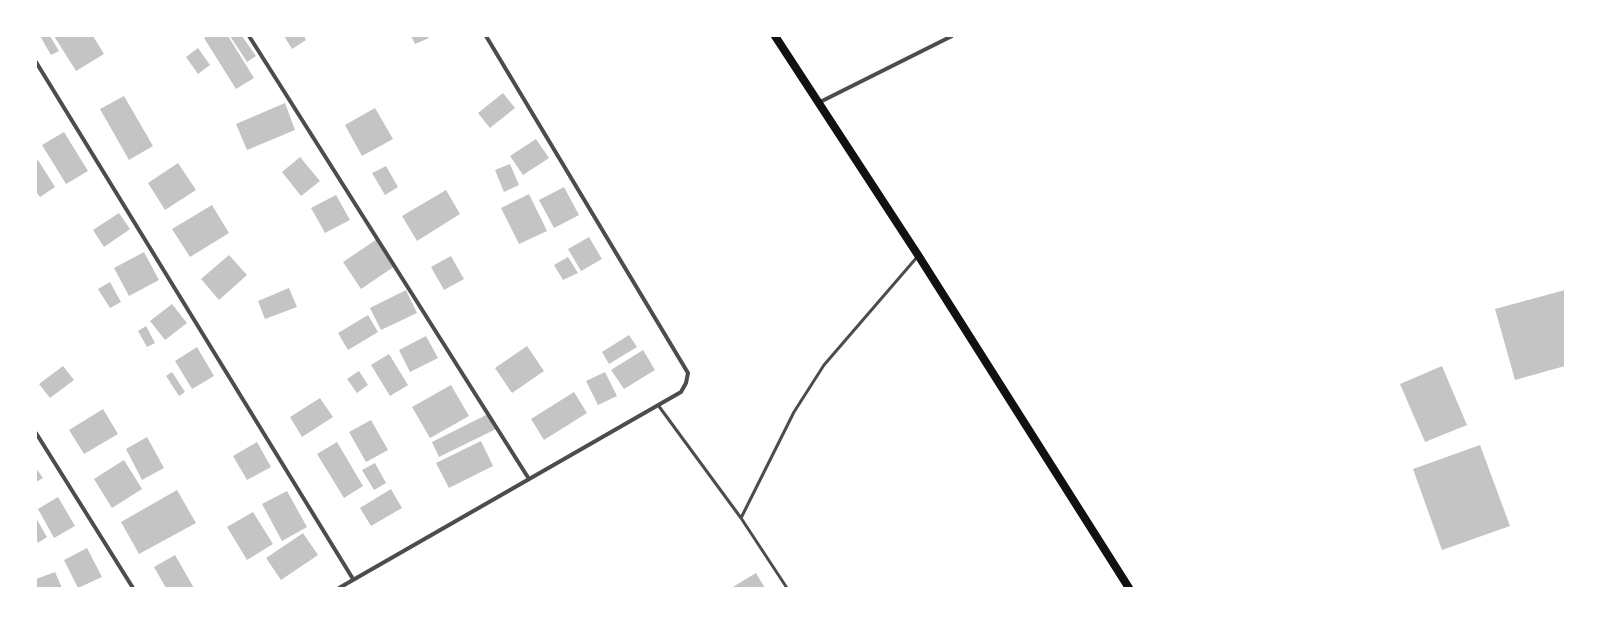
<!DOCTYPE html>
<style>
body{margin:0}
#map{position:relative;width:1601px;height:624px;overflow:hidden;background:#fff;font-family:"Open Sans",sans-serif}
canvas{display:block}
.frame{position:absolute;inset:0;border:37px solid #fff;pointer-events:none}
</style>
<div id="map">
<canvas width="1601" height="624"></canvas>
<div class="frame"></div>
</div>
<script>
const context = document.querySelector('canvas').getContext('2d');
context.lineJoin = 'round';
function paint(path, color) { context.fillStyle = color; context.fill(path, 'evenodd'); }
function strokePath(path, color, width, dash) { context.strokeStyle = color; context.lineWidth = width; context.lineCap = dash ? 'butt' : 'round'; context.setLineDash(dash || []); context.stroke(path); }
paint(new Path2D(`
 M 40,36 L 50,36 L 59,51 L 51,55 Z
 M 54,36 L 93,36 L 104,54 L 76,71 Z
 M 208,36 L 228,36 L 254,78 L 236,89 L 204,38 Z
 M 230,36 L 242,36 L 256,56 L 247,62 Z
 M 284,36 L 304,36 L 306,40 L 292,49 Z
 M 411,36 L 428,36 L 429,38 L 415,44 Z
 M 198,48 L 210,65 L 198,74 L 186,57 Z
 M 503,93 L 515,108 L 490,128 L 478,113 Z
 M 124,96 L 153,146 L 129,160 L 100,109 Z
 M 285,103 L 295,130 L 247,150 L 236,124 Z
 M 375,108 L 393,139 L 362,156 L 345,125 Z
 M 64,132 L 88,171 L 66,184 L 42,145 Z
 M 536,139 L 549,158 L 523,175 L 510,156 Z
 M 300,157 L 320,181 L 301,196 L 282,172 Z
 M 38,160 L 55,187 L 40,197 L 36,192 L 36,161 Z
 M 178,163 L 196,190 L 165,210 L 148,183 Z
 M 510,164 L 519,185 L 504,192 L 495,170 Z
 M 386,166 L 398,187 L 385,195 L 372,173 Z
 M 564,187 L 579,215 L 554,228 L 539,200 Z
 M 446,190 L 460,214 L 417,241 L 402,216 Z
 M 529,194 L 547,231 L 519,244 L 501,208 Z
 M 336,195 L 350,220 L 325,233 L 311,208 Z
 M 212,205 L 229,233 L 190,257 L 172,229 Z
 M 119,213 L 130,229 L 104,247 L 93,230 Z
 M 589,237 L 602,259 L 581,271 L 568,249 Z
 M 377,239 L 395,266 L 361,289 L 343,262 Z
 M 144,252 L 159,280 L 129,296 L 114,268 Z
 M 229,255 L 247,275 L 219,300 L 201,279 Z
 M 451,256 L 464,279 L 444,290 L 431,267 Z
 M 568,257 L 578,273 L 563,280 L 554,265 Z
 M 110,282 L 121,302 L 110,308 L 98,289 Z
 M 289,288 L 297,307 L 265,319 L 258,301 Z
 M 406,290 L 417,313 L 381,330 L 370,308 Z
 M 1565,290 L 1565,366 L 1515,380 L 1495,309 Z
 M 172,304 L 187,323 L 165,340 L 150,321 Z
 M 368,315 L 378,332 L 348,350 L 338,333 Z
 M 146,326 L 155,343 L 147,347 L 138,331 Z
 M 629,335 L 637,347 L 609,364 L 602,352 Z
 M 426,336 L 438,358 L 410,372 L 399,350 Z
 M 527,346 L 544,371 L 512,393 L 495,368 Z
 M 197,347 L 214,376 L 192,389 L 175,361 Z
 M 643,350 L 655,370 L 624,389 L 611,370 Z
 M 389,354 L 408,385 L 390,396 L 371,365 Z
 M 63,366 L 74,380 L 50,398 L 39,384 Z
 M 1442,366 L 1467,425 L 1425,442 L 1400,384 Z
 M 359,371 L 368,385 L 357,393 L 347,379 Z
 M 172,372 L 185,392 L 179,396 L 166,376 Z
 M 605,372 L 617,396 L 598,405 L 586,381 Z
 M 451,385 L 469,416 L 430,438 L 412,407 Z
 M 574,392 L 587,413 L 544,440 L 531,419 Z
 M 320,398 L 333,417 L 302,437 L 290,417 Z
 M 103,409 L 118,434 L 84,454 L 69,430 Z
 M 488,414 L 496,429 L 439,457 L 432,442 Z
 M 371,420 L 388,450 L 366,462 L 349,432 Z
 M 147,437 L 164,468 L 142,480 L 126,449 Z
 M 481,441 L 493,466 L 449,488 L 436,463 Z
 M 257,442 L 271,467 L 247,480 L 233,456 Z
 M 337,442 L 363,486 L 344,498 L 317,454 Z
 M 1480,445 L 1510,526 L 1442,550 L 1413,469 Z
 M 124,460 L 142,489 L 112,508 L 94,479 Z
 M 375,463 L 386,483 L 374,490 L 362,470 Z
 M 36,468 L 43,478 L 36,482 Z
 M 391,489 L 402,508 L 371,526 L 360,508 Z
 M 177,490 L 196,523 L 139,554 L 121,522 Z
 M 287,491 L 307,527 L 282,541 L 262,504 Z
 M 58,497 L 75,526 L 54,538 L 38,509 Z
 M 253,512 L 273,544 L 247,560 L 227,527 Z
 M 36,518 L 47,537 L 38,543 L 36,539 Z
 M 303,533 L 318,555 L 281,580 L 266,558 Z
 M 87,548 L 102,577 L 78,588 L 64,560 Z
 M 175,555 L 194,588 L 166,588 L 154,567 Z
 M 55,572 L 62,588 L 36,588 L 36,579 Z
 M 756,573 L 765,588 L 731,588 Z`), '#c4c4c4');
strokePath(new Path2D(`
 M 658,405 L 741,518 L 787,588
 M 741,518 L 794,412 L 824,365 L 918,256`), '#4c4c4c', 3);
strokePath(new Path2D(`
 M 249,36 L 529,479
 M 36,62 L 353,579
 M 818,103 L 952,36
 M 36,433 L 133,588
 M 339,588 L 681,392 L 686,383 L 688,373 L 486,36`), '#4c4c4c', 4);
strokePath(new Path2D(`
 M 775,36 L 918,255 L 1129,588`), '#111', 8);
</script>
